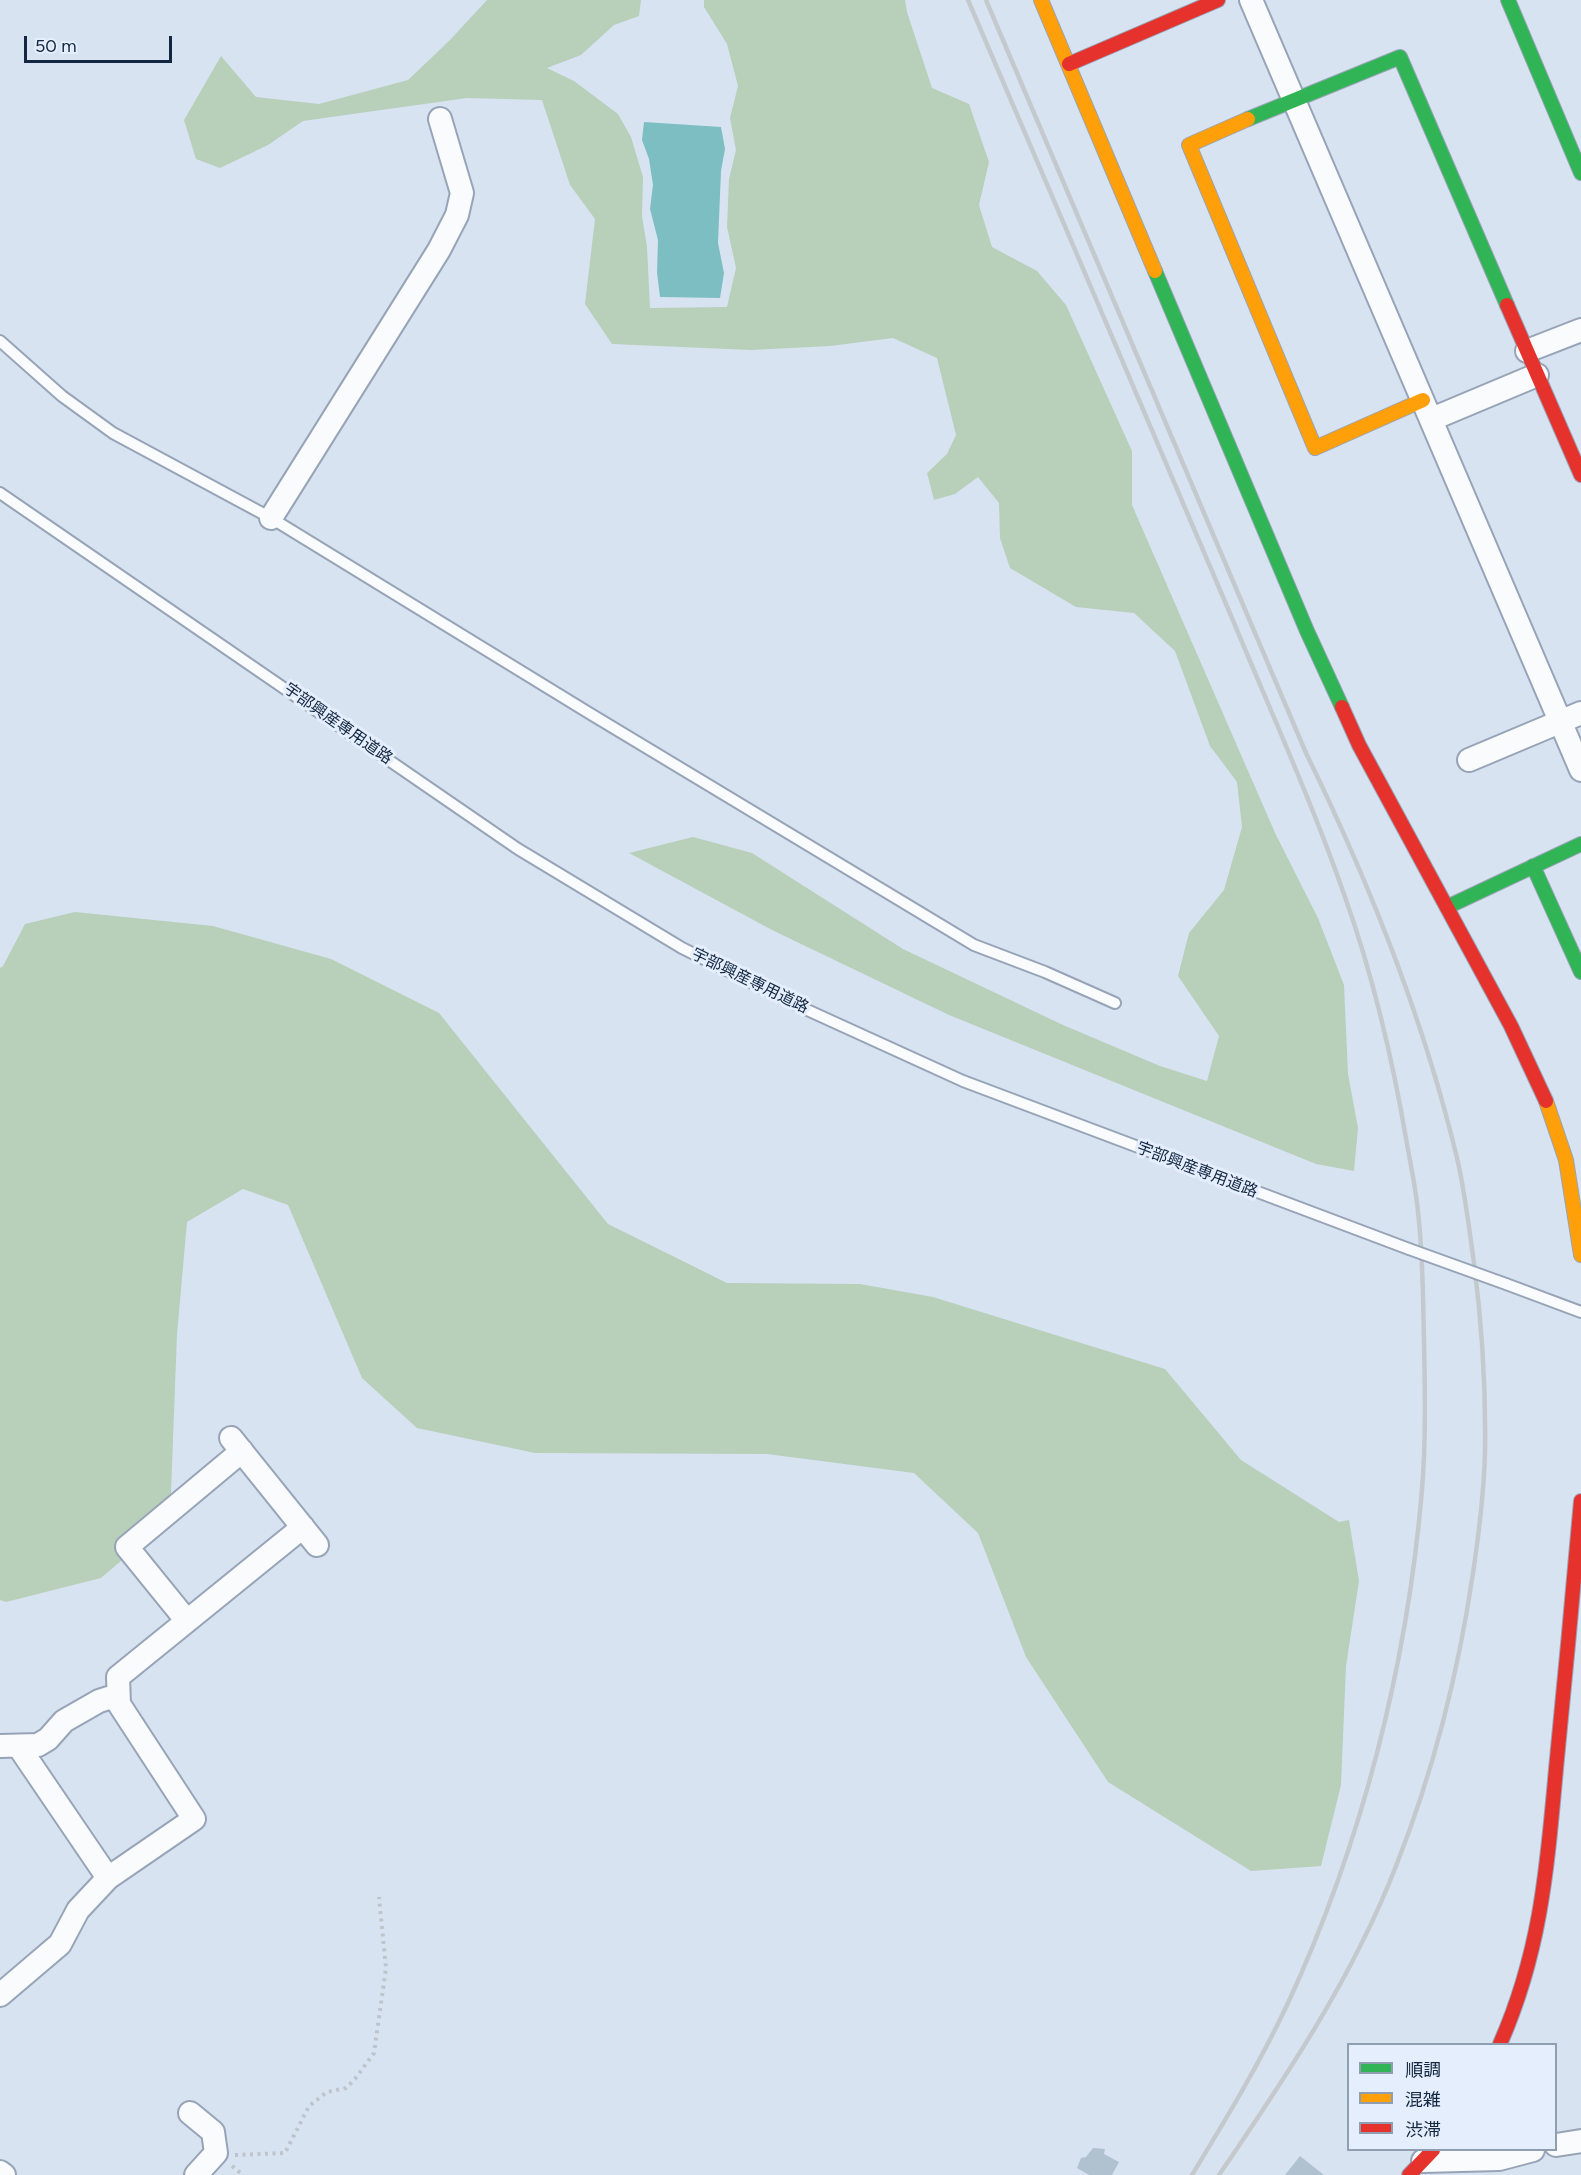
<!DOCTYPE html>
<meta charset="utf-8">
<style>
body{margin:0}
#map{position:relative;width:1581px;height:2175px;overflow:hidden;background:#d8e3f2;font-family:Figtree,"Noto Sans JP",sans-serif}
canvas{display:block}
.legend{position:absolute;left:1347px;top:2043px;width:210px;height:108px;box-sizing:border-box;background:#e4eefc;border:2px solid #909eb1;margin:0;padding:8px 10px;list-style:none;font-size:18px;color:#132740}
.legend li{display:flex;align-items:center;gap:12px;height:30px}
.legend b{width:30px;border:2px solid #909eb1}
.scale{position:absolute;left:24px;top:36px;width:148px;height:27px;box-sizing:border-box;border:3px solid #132740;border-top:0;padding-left:8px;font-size:18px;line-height:21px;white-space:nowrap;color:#132740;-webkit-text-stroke:4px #e4eefc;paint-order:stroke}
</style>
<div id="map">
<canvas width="1581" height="2175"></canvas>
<ul class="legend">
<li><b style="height:8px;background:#30b455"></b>順調</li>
<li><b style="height:8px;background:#ff9f0a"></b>混雑</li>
<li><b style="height:8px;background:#e5322d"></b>渋滞</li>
</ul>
<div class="scale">50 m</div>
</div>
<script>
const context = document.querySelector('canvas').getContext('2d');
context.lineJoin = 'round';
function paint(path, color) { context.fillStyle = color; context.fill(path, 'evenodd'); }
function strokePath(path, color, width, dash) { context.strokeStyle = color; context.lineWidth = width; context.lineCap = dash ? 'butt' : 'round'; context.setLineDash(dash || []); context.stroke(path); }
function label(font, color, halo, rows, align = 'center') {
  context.font = font + ' Figtree,"Noto Sans JP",sans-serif'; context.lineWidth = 6; context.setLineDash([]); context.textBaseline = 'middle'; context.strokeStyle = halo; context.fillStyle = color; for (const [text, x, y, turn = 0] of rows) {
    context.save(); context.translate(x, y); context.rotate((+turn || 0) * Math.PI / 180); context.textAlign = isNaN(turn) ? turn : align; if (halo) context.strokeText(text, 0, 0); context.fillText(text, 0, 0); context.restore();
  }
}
paint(new Path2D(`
 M 487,0 L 641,0 L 639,16 L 614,25 L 581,55 L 547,68 L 574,81 L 618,114 L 631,137 L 643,177 L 642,216 L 647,247 L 650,308 L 727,307 L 736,268 L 727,227 L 729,179 L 736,150 L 730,118 L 738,86 L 727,44 L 704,7 L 704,0 L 905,0 L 907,12 L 932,88 L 969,104 L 989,162 L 979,205 L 992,247 L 1037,271 L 1066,305 L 1132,451 L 1132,505 L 1276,835 L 1318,918 L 1344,985 L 1348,1074 L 1358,1128 L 1354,1171 L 1316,1164 L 949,1015 L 772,930 L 629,853 L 693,837 L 752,853 L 903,949 L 1063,1025 L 1160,1066 L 1207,1081 L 1219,1036 L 1178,976 L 1189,933 L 1224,890 L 1242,827 L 1237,782 L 1210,746 L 1175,651 L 1134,613 L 1076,607 L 1010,568 L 1000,538 L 999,503 L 978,477 L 955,494 L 934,500 L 927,473 L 947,454 L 956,435 L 937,358 L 893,338 L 830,346 L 751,350 L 612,344 L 585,304 L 595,219 L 570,185 L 542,100 L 467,98 L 303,121 L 268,145 L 220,168 L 196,159 L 184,120 L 221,56 L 256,97 L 319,104 L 408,80 L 450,40 Z
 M 75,912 L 213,926 L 331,959 L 439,1013 L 608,1224 L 727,1283 L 860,1284 L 933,1297 L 1165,1369 L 1241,1460 L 1339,1522 L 1349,1520 L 1359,1581 L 1346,1666 L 1341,1785 L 1321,1866 L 1251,1871 L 1108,1782 L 1026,1657 L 978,1533 L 914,1473 L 767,1454 L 535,1453 L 417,1428 L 362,1378 L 288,1205 L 243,1189 L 187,1222 L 177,1334 L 170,1519 L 101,1578 L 6,1602 L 0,1600 L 0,968 L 3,966 L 25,924 Z`), '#b8cfba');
paint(new Path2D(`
 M 644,122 L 721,127 L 725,149 L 721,171 L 718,243 L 724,273 L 720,298 L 660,297 L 657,272 L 658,240 L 650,209 L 653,185 L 649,159 L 642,140 Z`), '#7dbec2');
paint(new Path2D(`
 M 1093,2148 L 1105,2149 L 1104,2154 L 1119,2162 L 1112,2175 L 1089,2175 L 1077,2168 L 1081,2158 L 1086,2157 Z
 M 1300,2156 L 1324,2175 L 1285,2175 Z`), '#b0c2cf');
const lane = new Path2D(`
 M 0,341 L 62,396 L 113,433 L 271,518 L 589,713 L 974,945 L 1045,972 L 1115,1003
 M 0,493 L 518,849 L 682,948 L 805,1009 L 963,1081 L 1409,1249
 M 1506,1284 L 1581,1312`);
const street = new Path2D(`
 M 1251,0 L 1581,770
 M 1527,351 L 1581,330
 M 1432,419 L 1537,375
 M 271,518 L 439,250 L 457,215 L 462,193 L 440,119
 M 1469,760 L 1581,713
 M 231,1438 L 317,1545
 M 187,1621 L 127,1547 L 242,1451
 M 0,1746 L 38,1745 L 48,1739 L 64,1721 L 99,1701 L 118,1695
 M 19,1747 L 108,1878
 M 0,1995 L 60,1944 L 78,1910 L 108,1878 L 194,1819 L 119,1704 L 118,1677 L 303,1527
 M 190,2113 L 213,2132 L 216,2153 L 196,2175
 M 1556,2145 L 1581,2141
 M 1423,2161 L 1499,2159 L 1533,2150
 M 0,2172 L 4,2175`);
const fast = new Path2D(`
 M 1508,0 L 1581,173
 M 1248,119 L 1400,57 L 1507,305
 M 1155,271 L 1307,631 L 1342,707
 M 1533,866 L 1581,972
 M 1447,907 L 1581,844`);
const slow = new Path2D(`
 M 1041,0 L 1155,271
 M 1248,119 L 1189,145 L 1315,448 L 1423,400
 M 1546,1101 L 1566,1160 L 1581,1255`);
const jam = new Path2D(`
 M 1069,64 L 1218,0
 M 1507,305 L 1581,475
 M 1342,707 L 1359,745 L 1511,1026 L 1546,1101
 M 1500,2044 C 1541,1951 1547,1868 1556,1769 C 1565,1680 1573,1590 1581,1501
 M 1409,2175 L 1433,2150`);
strokePath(lane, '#97a4b7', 14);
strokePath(street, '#97a4b7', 26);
strokePath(fast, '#97a4b7', 16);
strokePath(slow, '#97a4b7', 16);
strokePath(jam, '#97a4b7', 16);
strokePath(new Path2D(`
 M 235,2155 L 285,2153 L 309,2106 L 327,2092 L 346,2088 L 355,2079 L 374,2053 L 386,1968 L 379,1897
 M 232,2166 L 243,2175`), '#bec4cc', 4, [3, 4.5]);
strokePath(lane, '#f9fbfd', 10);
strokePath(street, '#f9fbfd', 22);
strokePath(fast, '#30b455', 14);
strokePath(slow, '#ff9f0a', 14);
strokePath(jam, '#e5322d', 14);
strokePath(new Path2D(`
 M 968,0 C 1056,206 1145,411 1232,618 C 1270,710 1312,802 1345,897 C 1373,976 1393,1061 1407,1144 C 1411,1167 1416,1189 1418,1212 C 1423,1254 1423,1298 1424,1340 C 1425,1390 1426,1440 1422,1490 C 1407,1666 1362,1843 1288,2003 C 1260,2063 1226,2119 1192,2175
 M 986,0 L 1306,753 C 1368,880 1424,1020 1457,1158 C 1465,1192 1469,1228 1474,1263 C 1482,1325 1486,1389 1485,1452 C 1484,1492 1479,1533 1473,1573 C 1458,1675 1434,1770 1396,1866 C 1353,1977 1286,2077 1219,2175`), '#c4c9cd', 4.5);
const laneBridge = new Path2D(`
 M 1409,1249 L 1506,1284`);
strokePath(laneBridge, '#97a4b7', 14, []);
strokePath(laneBridge, '#f9fbfd', 10);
label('16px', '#132740', '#e4eefc', [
 ["宇部興産専用道路",338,724,35],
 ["宇部興産専用道路",750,981,26],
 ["宇部興産専用道路",1197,1170,21]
]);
</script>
